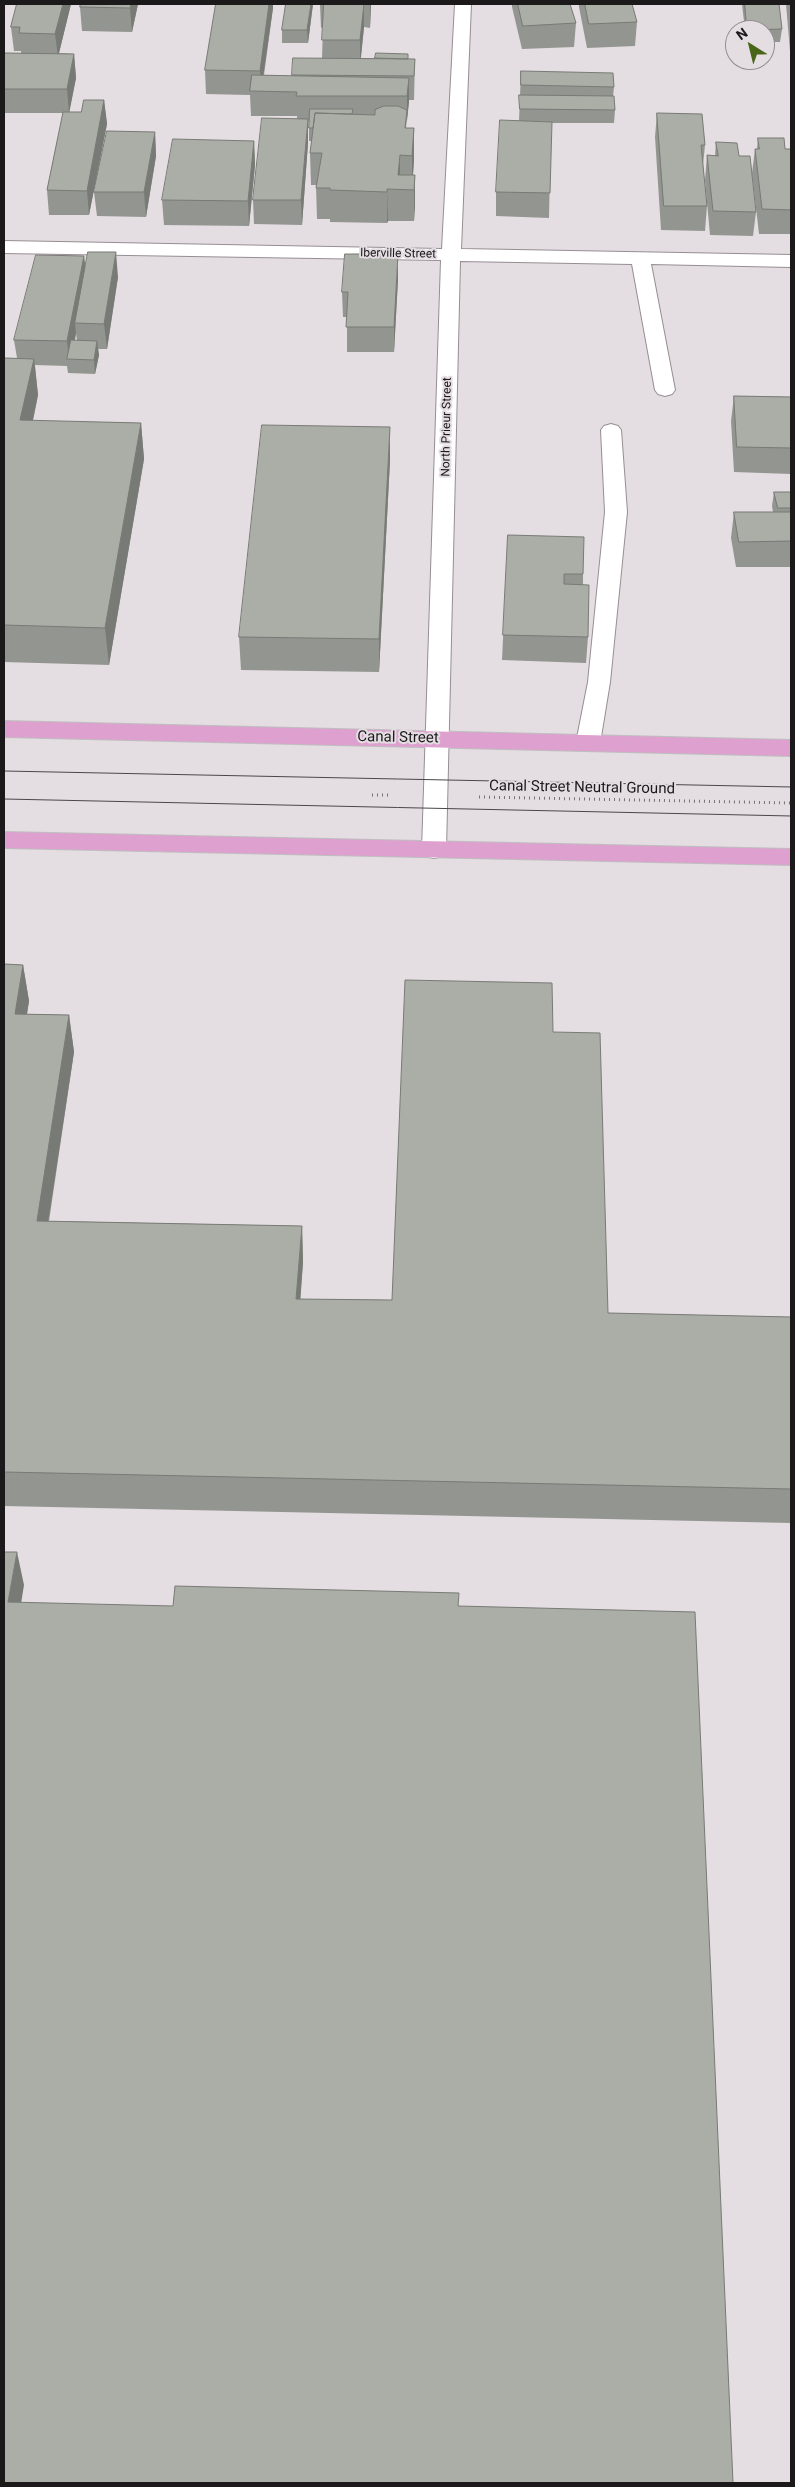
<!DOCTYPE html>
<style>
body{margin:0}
#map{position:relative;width:795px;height:2487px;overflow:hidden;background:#e4dde2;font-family:Roboto,sans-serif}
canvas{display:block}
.frame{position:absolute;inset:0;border:5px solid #1b191a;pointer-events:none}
.north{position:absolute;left:725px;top:20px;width:50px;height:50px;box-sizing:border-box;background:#e4dde2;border:1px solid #948f92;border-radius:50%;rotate:324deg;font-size:14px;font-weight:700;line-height:20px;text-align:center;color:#1b191a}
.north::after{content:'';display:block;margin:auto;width:18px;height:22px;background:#486518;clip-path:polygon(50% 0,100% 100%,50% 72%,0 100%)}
</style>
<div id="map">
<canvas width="795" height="2487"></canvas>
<div class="frame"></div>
<div class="north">N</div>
</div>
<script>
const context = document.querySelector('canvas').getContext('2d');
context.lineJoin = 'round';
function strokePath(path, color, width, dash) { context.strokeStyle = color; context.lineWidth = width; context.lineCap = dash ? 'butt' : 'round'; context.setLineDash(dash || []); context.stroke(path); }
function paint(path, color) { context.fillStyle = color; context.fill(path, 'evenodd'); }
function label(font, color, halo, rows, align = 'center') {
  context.font = font + ' Roboto,sans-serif'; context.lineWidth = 4; context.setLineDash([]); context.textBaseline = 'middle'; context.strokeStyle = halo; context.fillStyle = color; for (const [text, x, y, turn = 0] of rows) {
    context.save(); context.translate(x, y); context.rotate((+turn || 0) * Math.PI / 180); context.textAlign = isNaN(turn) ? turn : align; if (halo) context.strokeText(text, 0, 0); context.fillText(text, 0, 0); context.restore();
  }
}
const minor = new Path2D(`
 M 455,4 L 471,4 L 461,249 L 791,255 L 791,267 L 651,264 L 675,390 L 672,394 L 665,396 L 658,394 L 655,390 L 632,264 L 460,261 L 446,850 L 443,856 L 434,858 L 425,856 L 422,850 L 441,260 L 4,253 L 4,241 L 442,249 Z
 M 611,424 L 618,426 L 621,430 L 627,512 L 610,682 L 600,743 L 596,748 L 588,751 L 580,748 L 576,743 L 588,682 L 605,512 L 601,430 L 604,426 Z`);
const major = new Path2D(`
 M 4,721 L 791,740 L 791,756 L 4,737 Z
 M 4,832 L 791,849 L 791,865 L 4,848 Z`);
strokePath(minor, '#968e93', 2);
strokePath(major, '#bfbfbf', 2);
strokePath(new Path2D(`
 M 372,795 L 391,795
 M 479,797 L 791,803`), '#757174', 3, [1, 4]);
paint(minor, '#fff');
paint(major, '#dda0cf');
strokePath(new Path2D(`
 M 4,771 L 791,787
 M 4,799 L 791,816`), '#4a4749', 1);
paint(new Path2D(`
 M 17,4 L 71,4 L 59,53 L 74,54 L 76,78 L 69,112 L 81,112 L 104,100 L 107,124 L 89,215 L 49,215 L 47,190 L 63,113 L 4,113 L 4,53 L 21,53 L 21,51 L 14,51 L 11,27 Z
 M 81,4 L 138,4 L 132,32 L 82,31 L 80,7 Z
 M 216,4 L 273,4 L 273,8 L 264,75 L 292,76 L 292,75 L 322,58 L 323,27 L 321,28 L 320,4 L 371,4 L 370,28 L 364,27 L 361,58 L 415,59 L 414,100 L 409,100 L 406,128 L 414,128 L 414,160 L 413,175 L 415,175 L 414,221 L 388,221 L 387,223 L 330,222 L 330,219 L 317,219 L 316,185 L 311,185 L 310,153 L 312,141 L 309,141 L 309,121 L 308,121 L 308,143 L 302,225 L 254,224 L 253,200 L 297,119 L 297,116 L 251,116 L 250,95 L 206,94 L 205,70 Z
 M 286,4 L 313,4 L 308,43 L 282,43 L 282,30 Z
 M 512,4 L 570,4 L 576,23 L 574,47 L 522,49 L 512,7 Z
 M 579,4 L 632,4 L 637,22 L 635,46 L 587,48 L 579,7 Z
 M 742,4 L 779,4 L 782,29 L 780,42 L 765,42 L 765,30 L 745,30 Z
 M 786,4 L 791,4 L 791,51 L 790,51 Z
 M 521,71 L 614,87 L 613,96 L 615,110 L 614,123 L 551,123 L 549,218 L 496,216 L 496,192 L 519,121 Z
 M 657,113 L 705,145 L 703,165 L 707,206 L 705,231 L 661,230 L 655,137 Z
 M 155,132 L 156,156 L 146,217 L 97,216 L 94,192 Z
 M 758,138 L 785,149 L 791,149 L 791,234 L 759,234 L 752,173 L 755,149 L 757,149 Z
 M 254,141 L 255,165 L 249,226 L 164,225 L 162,200 Z
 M 716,142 L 739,156 L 756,212 L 753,236 L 710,235 L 705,180 L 707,155 L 715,156 Z
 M 84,256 L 85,265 L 118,277 L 107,349 L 98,349 L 99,355 L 95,374 L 68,373 L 67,366 L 35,365 L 38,395 L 33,421 L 141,423 L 144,459 L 109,665 L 4,662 L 4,358 L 17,358 L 14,340 ZM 76,333 L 77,341 L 75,340 Z
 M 398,279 L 394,352 L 347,352 L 347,317 L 343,317 L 342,292 Z
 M 734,396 L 791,397 L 791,474 L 734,472 L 731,421 Z
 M 390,460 L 379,672 L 241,670 L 239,637 Z
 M 774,492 L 791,492 L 791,567 L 736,567 L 731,538 L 734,512 L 773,512 L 772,506 Z
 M 508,535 L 583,574 L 583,585 L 588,637 L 586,663 L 502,660 Z
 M 4,964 L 23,965 L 29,1001 L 27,1014 L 69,1015 L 74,1052 L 49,1221 L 302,1226 L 303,1262 L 300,1299 L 392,1300 L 553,1032 L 608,1313 L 791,1317 L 791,1523 L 4,1506 Z`), '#939690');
paint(new Path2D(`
 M 63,4 L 71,4 L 58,57 L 55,34 Z
 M 131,4 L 138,4 L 132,32 L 130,8 Z
 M 269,4 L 273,4 L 273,8 L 261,91 L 260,71 Z
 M 311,4 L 313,4 L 308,43 L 307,30 Z
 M 364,4 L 364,27 L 360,64 L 360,40 Z
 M 370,4 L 371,4 L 370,28 Z
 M 74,54 L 76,78 L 69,114 L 67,89 Z
 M 409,78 L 409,102 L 407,121 L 407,96 Z
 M 104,100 L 107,124 L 89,215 L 87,191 Z
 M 308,119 L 308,143 L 302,225 L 301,200 Z
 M 414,128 L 414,160 L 412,187 L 412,156 Z
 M 155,132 L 156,156 L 146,217 L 144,192 Z
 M 254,141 L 255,165 L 249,226 L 248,201 Z
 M 400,155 L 400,190 L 398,175 Z
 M 415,175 L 415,207 L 414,221 L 414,190 Z
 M 387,189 L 388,221 L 387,223 Z
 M 116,252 L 118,277 L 107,349 L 104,324 Z
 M 398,254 L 398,279 L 394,352 L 394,327 Z
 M 84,256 L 87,281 L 75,323 L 76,333 L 71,359 L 69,359 L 67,341 Z
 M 97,341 L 99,355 L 95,374 L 94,360 Z
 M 34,359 L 38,395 L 25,457 L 20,420 Z
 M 141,423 L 144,459 L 109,665 L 105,628 Z
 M 390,427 L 390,460 L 379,672 L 379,639 Z
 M 23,965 L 29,1001 L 21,1051 L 15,1014 Z
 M 69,1015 L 74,1052 L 43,1256 L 37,1221 Z
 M 302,1226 L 303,1262 L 298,1334 L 296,1299 Z
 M 17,1552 L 24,1585 L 16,1635 L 8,1602 Z`), '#787a75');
const building = new Path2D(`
 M 17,4 L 63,4 L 55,34 L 19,33 L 20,27 L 11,27 Z
 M 81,4 L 131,4 L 130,8 L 80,7 Z
 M 216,4 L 269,4 L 260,71 L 205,70 Z
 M 286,4 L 311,4 L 307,30 L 282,30 Z
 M 324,4 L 364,4 L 360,40 L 322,40 Z
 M 518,4 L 570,4 L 576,23 L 523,26 Z
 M 585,4 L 632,4 L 637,22 L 589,24 Z
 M 745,4 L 779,4 L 782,29 L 750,30 L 747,28 Z
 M 4,53 L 74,54 L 67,89 L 4,89 Z
 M 376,53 L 408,54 L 408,59 L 375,58 Z
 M 293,58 L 415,59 L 414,76 L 292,75 Z
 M 521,71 L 613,73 L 614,87 L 521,85 Z
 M 252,75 L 409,78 L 407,96 L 296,96 L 297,92 L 250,91 Z
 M 519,95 L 614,96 L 615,110 L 520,109 Z
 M 84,100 L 104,100 L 87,191 L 47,190 L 63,112 L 81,112 Z
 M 384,106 L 398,106 L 407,110 L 405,128 L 414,128 L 412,156 L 400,155 L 398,175 L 415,175 L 414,190 L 387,189 L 387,192 L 330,190 L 330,188 L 316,188 L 322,153 L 310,153 L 315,113 L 375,115 L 375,110 Z
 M 310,109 L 353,109 L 352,114 L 315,113 L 313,128 L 309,128 Z
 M 657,113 L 702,114 L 705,145 L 701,145 L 707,206 L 664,206 Z
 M 262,118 L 308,119 L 301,200 L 253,200 Z
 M 500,120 L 552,122 L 550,193 L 496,192 Z
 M 107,131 L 155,132 L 144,192 L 94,192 Z
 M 758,138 L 784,138 L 785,149 L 791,149 L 791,210 L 762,209 L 755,149 L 759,149 Z
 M 173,139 L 254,141 L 248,201 L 162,200 Z
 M 716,142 L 737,143 L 739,156 L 750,156 L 756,212 L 713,211 L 707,155 L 718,156 Z
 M 88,252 L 116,252 L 104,324 L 75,323 Z
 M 345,254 L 398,254 L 394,327 L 346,327 L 348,292 L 342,292 Z
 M 36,255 L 84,256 L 67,341 L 14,340 Z
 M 71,340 L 97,341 L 94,360 L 67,359 Z
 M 4,358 L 34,359 L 20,420 L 141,423 L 105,628 L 4,625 Z
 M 734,396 L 791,397 L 791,448 L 737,447 Z
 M 262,425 L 390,427 L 379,639 L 239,637 Z
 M 774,492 L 791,492 L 791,508 L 778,508 Z
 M 734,512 L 791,512 L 791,541 L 739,542 Z
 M 508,535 L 584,537 L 583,574 L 564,574 L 564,584 L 589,585 L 588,637 L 503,635 Z
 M 4,964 L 23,965 L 15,1014 L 69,1015 L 37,1221 L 302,1226 L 296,1299 L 392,1300 L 405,980 L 552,983 L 553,1032 L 600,1033 L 608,1313 L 791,1317 L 791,1489 L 4,1472 Z
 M 4,1552 L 17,1552 L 8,1602 L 173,1606 L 175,1586 L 459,1593 L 458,1606 L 695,1612 L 733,2483 L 4,2483 Z`);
paint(building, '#abaea7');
strokePath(building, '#787a75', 1);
label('12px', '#1b191a', '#e4dde2', [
 ["Iberville Street",398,254,1],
 ["North Prieur Street",447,427,-89]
]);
label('15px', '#1b191a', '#e4dde2', [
 ["Canal Street",398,738,1],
 ["Canal Street Neutral Ground",582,788,1]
]);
</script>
